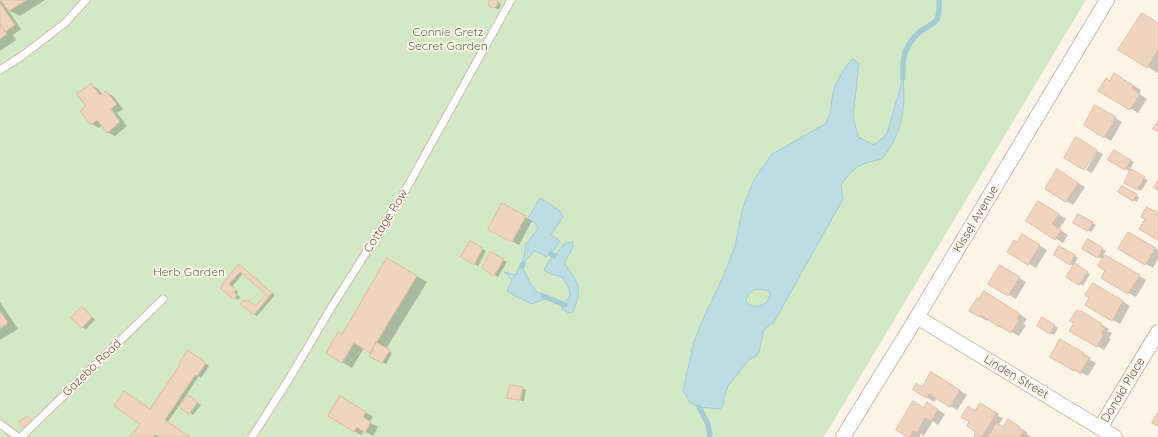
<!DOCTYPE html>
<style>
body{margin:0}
canvas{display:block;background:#fbf4e7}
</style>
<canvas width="1158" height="437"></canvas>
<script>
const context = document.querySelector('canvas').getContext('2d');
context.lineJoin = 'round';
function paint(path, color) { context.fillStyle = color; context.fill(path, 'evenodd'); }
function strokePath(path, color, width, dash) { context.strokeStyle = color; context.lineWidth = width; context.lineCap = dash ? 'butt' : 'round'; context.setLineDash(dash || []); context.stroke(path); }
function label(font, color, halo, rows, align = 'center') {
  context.font = font + ' Quicksand,sans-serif'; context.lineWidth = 3.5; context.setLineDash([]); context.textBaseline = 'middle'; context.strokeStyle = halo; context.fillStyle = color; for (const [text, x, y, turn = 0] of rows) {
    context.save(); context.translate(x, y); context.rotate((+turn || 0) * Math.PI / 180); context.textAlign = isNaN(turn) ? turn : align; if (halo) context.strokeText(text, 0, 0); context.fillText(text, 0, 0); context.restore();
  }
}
paint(new Path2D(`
 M 0,0 L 1086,0 L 824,437 L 0,437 Z`), '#d3e9c6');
const water = new Path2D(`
 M 852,59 L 859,63 L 853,116 L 858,137 L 874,145 L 887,134 L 903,78 C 905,100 904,121 894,140 C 891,147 886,153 882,159 C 860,164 854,166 841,185 L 843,199 L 774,322 L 764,330 L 759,352 L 756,356 L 750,359 L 728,386 L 724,398 L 723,406 L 720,409 L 699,407 L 690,403 L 683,390 L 694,342 L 703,319 L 723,277 L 735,246 L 743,207 L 754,180 L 772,154 L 825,124 C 833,112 830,105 833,93 C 836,80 844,69 852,59 ZM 757,289 L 766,290 L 770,292 C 770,305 756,311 746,302 C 747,294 750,292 757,289 Z
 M 540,198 L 559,210 L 563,216 L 551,235 L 560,241 L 554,250 L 546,257 L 542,254 L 534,251 L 523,264 L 522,262 L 525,252 L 525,245 L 538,229 L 535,223 L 528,219 Z
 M 573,242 C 573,254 565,256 565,264 C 579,284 583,288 573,312 L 569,313 L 561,309 L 570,296 L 569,288 L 562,277 L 551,274 L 544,270 C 548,260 558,252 564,244 Z
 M 522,266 L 531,285 L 538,293 L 541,293 L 545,299 L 532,304 L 519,298 L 507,291 L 512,280 L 504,272 L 516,275 L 519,267 Z`);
paint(water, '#bcdde4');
strokePath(water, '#a3ccd5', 1);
paint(new Path2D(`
 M 3,0 L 45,0 L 20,16 L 8,10 L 21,29 L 13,35 L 16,40 L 0,51 L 0,1 L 5,4 Z
 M 491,0 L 495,0 L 500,3 L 501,5 L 499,9 L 497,9 L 490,5 Z
 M 1158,23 L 1158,73 L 1148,67 Z
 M 1115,75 L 1141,90 L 1139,94 L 1147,99 L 1138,113 L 1100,90 L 1110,82 Z
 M 91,85 L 98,89 L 103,95 L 106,92 L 113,96 L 123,109 L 117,113 L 127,126 L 115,136 L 107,132 L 102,125 L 99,128 L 92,124 L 88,107 Z
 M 1096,107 L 1122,122 L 1111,141 L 1085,125 Z
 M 1097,151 L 1103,154 L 1092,173 L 1086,170 Z
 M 1114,151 L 1134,162 L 1129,171 L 1109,160 Z
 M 1132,171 L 1148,180 L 1141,191 L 1125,182 Z
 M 1064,175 L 1085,187 L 1073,205 L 1066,201 Z
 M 1122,187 L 1139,197 L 1137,202 L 1119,192 Z
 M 503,205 L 532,221 L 519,245 L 490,229 Z
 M 1046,206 L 1066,219 L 1059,229 L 1068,235 L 1063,243 L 1027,220 Z
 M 1078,215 L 1096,225 L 1091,232 L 1074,222 Z
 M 1129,233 L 1158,250 L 1158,259 L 1153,268 L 1119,249 Z
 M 1022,235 L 1047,250 L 1036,268 L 1008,252 L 1018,243 Z
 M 1088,241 L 1106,251 L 1103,255 L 1146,280 L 1136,297 L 1102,278 L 1107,270 L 1103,259 L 1083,249 Z
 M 471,242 L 486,251 L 478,266 L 462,257 Z
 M 1060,247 L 1078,258 L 1074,264 L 1090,274 L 1083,286 L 1068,276 L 1074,266 L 1055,255 Z
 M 492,253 L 507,262 L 498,277 L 483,268 Z
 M 388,259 L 427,282 L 386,349 L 392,353 L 386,364 L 372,356 L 373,353 L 364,348 L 352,368 L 342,362 L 342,336 Z
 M 1000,266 L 1026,282 L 1016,299 L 990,284 Z
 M 243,268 L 275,295 L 257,316 L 254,314 L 247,303 L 249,301 L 256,307 L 267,293 L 243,273 L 232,287 L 238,292 L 237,294 L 240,297 L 238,300 L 223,288 Z
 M 1101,288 L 1130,306 L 1120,324 L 1086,304 L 1091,297 Z
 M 991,296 L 1027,319 L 1023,324 L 1026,325 L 1019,336 L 988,319 L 987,321 L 980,317 L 977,299 Z
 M 0,302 L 18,329 L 0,340 Z
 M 83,308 L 86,310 L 95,320 L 86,329 L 82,327 Z
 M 1081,313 L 1109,329 L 1107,331 L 1112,333 L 1109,338 L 1111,339 L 1104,350 L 1071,331 Z
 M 1042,319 L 1058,328 L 1054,335 L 1038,326 Z
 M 1061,341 L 1091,358 L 1090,360 L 1096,363 L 1088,376 L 1082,373 L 1081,374 L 1051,357 Z
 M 192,354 L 209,366 L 201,378 L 199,376 L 168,422 L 189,437 L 161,437 L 158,435 L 157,437 L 131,437 Z
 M 939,377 L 967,395 L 957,410 L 937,398 L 934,402 L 914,389 L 922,388 Z
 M 522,388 L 526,390 L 524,401 L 512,399 L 509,397 Z
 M 192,398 L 201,405 L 193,415 L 181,406 Z
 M 348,401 L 373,417 L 369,422 L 378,427 L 373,436 L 364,431 L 361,435 L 354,431 Z
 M 928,404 L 945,414 L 938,425 L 933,421 L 924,436 L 921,434 L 919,437 L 910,437 Z
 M 981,404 L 999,414 L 998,416 L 1003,418 L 998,426 L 1003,429 L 1008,421 L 1027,432 L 1026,433 L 1031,437 L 977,437 L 978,431 L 976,412 Z`), '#0003');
strokePath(new Path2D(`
 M 903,78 C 903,70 902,58 906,50 C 910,42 917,33 924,29 C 929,26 934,24 937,19 C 940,13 939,6 939,0
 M 551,254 L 554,256
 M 522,266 L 523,264
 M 543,296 L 565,305
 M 699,407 L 708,424 L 710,437`), '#a3ccd5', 5.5);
const building = new Path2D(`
 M 1,0 L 26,0 L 9,11 Z
 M 490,0 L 497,0 L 498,3 L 496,7 L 493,8 L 489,6 L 488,3 Z
 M 0,3 L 15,25 L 5,32 L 0,24 Z
 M 1142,13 L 1158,23 L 1158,50 L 1147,68 L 1118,50 Z
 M 0,24 L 7,34 L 0,39 Z
 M 1114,73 L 1134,86 L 1132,89 L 1140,94 L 1130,110 L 1098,91 L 1106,78 L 1110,81 Z
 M 91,84 L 100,95 L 106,91 L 117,104 L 111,109 L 120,122 L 107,133 L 97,120 L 91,125 L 80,111 L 86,106 L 77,94 Z
 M 1095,105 L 1116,117 L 1104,138 L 1084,125 Z
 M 1158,121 L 1158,131 L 1153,129 Z
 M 1076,137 L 1097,150 L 1084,170 L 1064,158 Z
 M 1114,150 L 1131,160 L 1125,170 L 1108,160 Z
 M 1057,169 L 1078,183 L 1066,202 L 1045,189 Z
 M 1131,169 L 1145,177 L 1137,190 L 1124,183 Z
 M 1158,181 L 1158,190 L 1154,188 Z
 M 1122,186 L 1137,194 L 1133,201 L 1118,192 Z
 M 1038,201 L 1059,214 L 1052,224 L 1061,230 L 1055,240 L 1026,221 Z
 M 502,203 L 526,216 L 512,242 L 488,230 Z
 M 1147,207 L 1158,213 L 1158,240 L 1139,229 L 1145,219 L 1141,217 Z
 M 1078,214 L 1093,222 L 1088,231 L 1073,223 Z
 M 1128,232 L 1156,248 L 1145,265 L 1118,249 Z
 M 1022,234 L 1040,245 L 1028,265 L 1007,252 L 1014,240 L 1017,242 Z
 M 1088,239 L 1103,248 L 1098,258 L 1082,249 Z
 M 470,241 L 483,248 L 474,265 L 461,257 Z
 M 1059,246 L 1075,255 L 1070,265 L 1054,255 Z
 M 491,252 L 504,259 L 494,276 L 482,268 Z
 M 1105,255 L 1140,275 L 1128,294 L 1101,278 L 1105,271 L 1098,266 Z
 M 387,258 L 417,276 L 370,353 L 354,343 L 342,363 L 326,353 L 338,332 L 342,334 Z
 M 1075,263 L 1088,272 L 1079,285 L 1066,277 Z
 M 239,264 L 272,293 L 254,315 L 240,304 L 244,300 L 246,302 L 248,300 L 255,306 L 266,294 L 240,272 L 229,284 L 236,290 L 234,292 L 237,295 L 234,299 L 221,289 L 222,285 Z
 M 1000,265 L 1020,277 L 1008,296 L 988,284 Z
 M 1093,283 L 1123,301 L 1112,321 L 1085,305 L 1089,298 L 1085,295 Z
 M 984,291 L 1020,314 L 1017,319 L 1019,321 L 1011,333 L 999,326 L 999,327 L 981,315 L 980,317 L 969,311 L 977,298 L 979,299 Z
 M 82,307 L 92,317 L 82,328 L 71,318 Z
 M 1077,310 L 1080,312 L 1081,311 L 1102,324 L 1101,326 L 1105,328 L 1102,333 L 1104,334 L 1097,347 L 1069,331 L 1074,323 L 1070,321 Z
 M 0,311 L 8,323 L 0,328 Z
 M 1042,317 L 1055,325 L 1050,334 L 1037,326 Z
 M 1060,339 L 1084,353 L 1083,355 L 1089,358 L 1080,373 L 1074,369 L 1074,371 L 1050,357 Z
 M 376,342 L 390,350 L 382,363 L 370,357 Z
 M 188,350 L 206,363 L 197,376 L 195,375 L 165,420 L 190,437 L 159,437 L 155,434 L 153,437 L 130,437 L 140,424 L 114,406 L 124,391 L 150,409 L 180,365 L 179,364 Z
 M 931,372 L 960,390 L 950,407 L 929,394 L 927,398 L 913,390 L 916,383 L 922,387 Z
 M 510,385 L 523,387 L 520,400 L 507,398 Z
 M 188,395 L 198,402 L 189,414 L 179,407 Z
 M 340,396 L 366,412 L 363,417 L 371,422 L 365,433 L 357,427 L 354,432 L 328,416 Z
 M 913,401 L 924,408 L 927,402 L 938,409 L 931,421 L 925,418 L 917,433 L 913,431 L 910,437 L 908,437 L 896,430 Z
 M 980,403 L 992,410 L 992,411 L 996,413 L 982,437 L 975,437 L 974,436 L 976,432 L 967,426 L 969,422 L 961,417 L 968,406 L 975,411 Z
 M 1158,413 L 1158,426 L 1152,423 Z
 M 28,416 L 35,423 L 27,431 L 19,422 Z
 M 1008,419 L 1020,427 L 1019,428 L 1024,431 L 1020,437 L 988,437 L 996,423 L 1003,427 Z`);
paint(building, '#efd5c0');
strokePath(building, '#e1bca1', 1);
const lane = new Path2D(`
 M 0,70 L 22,56 L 65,23 L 86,0
 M 0,424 L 18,437
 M 21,437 L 163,299
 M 252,437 L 289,379 L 331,308 L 405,191 L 511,0`);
const street = new Path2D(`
 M 917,317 L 1115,437
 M 1100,428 L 1158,332
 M 843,437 L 917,317 L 1107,0`);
strokePath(lane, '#cdbcae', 9);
strokePath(street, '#cdbcae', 16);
strokePath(lane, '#fff', 7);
strokePath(street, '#fff', 14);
label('12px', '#537945', '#fef8ee', [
 ["Connie Gretz",448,32],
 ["Secret Garden",448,46],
 ["Herb Garden",189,272]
]);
label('12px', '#745c4d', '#fef8ee', [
 ["Kissel Avenue",976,219,-59],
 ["Cottage Row",386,221,-58],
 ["Gazebo Road",92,368,-44],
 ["Linden Street",1016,377,31],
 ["Donald Place",1123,390,-59]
]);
</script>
